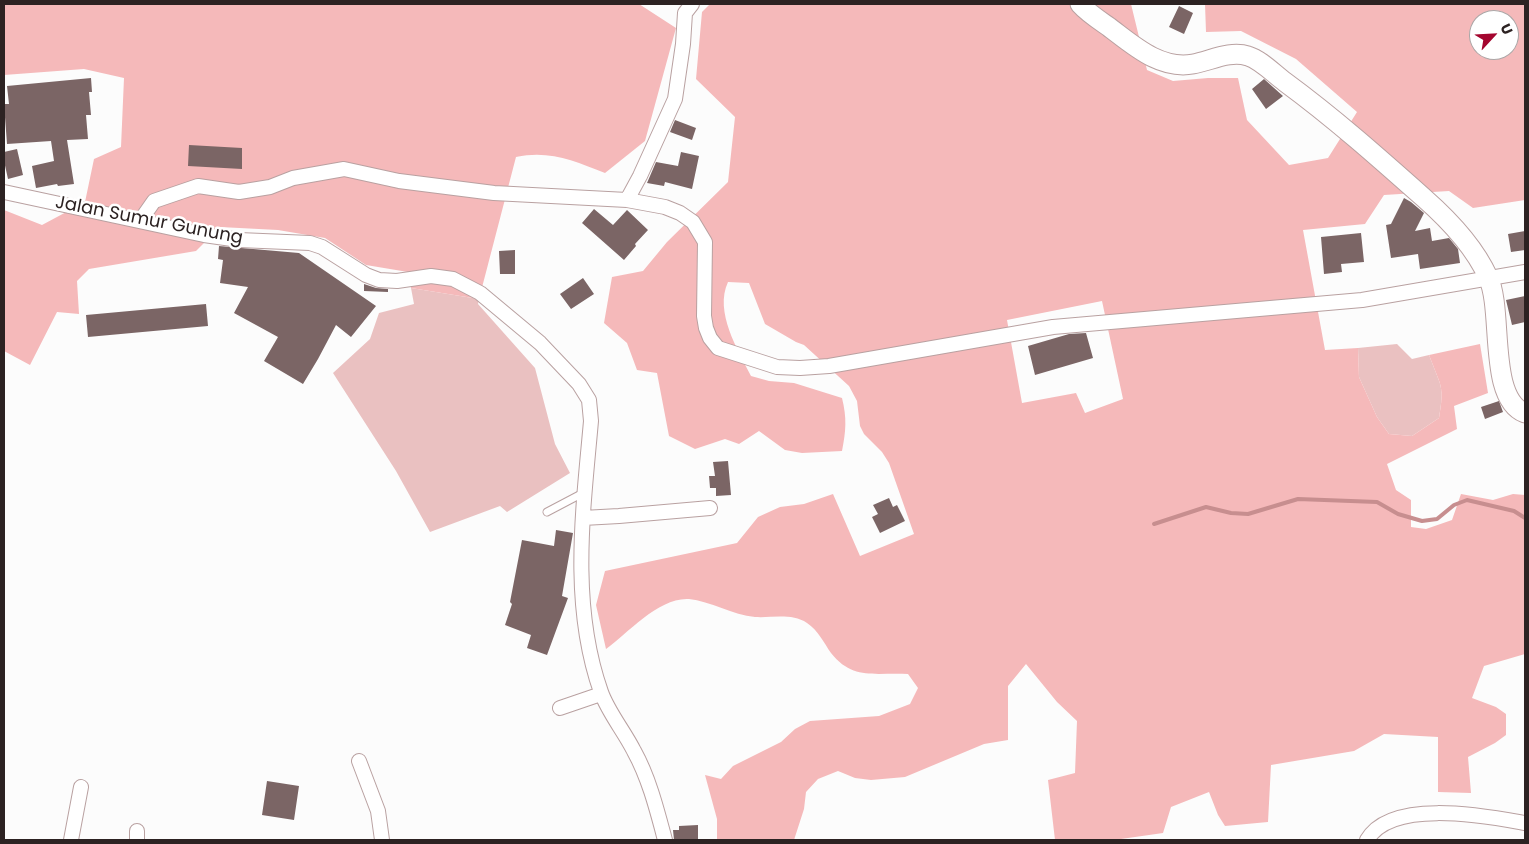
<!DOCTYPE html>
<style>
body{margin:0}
#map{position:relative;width:1529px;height:844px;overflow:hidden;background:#fcfcfc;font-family:Poppins,sans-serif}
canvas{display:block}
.frame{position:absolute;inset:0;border:5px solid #2c2222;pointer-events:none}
.north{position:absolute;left:1469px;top:10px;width:50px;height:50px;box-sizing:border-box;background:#fff;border:1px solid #aba7a7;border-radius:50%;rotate:65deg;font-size:14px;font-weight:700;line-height:20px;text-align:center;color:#2c2222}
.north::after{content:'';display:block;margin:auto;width:18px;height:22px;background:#a4062f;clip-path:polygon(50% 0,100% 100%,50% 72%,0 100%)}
</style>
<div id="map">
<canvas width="1529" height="844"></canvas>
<div class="frame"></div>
<div class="north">U</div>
</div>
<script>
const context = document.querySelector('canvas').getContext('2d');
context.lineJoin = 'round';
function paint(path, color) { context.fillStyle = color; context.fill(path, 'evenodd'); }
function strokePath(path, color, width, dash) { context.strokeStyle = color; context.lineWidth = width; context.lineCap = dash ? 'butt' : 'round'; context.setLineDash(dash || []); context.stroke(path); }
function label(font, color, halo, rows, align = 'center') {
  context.font = font + ' Poppins,sans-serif'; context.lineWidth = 5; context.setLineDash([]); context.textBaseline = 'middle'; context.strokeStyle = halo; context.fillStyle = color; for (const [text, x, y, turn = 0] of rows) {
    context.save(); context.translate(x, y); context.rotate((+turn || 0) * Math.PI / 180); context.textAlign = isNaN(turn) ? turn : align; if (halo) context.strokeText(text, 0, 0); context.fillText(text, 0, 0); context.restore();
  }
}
paint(new Path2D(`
 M 411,288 L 479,299 L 478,304 L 535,368 L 555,444 L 570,473 L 507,512 L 500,506 L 430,532 L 396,471 L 333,373 L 370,339 L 379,313 L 414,304 Z
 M 1397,344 L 1412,359 L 1429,355 C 1432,363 1435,370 1438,378 C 1444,391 1441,405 1439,418 L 1412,436 L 1389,434 L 1377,417 L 1359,377 L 1358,348 Z`), '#eac1c1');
paint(new Path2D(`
 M 4,4 L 639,4 L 676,28 L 645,141 L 605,173 C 574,161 550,150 516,157 L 479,299 L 411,288 L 408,272 L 366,265 L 325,238 L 278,230 L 220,227 L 196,251 L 89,269 L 77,281 L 79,314 L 57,312 L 30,365 L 4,351 L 4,210 L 42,225 L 85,202 L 94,159 L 121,147 L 124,78 L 84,69 L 4,75 Z
 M 710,4 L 1131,4 L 1147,70 L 1173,81 L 1208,78 L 1238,78 L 1247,120 L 1289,165 L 1328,158 L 1357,112 L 1296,59 L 1241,31 L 1206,32 L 1205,4 L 1525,4 L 1525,200 L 1473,208 L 1449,191 L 1384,195 L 1365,224 L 1303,230 L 1325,350 L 1358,348 L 1359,377 L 1377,417 L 1389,434 L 1412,436 L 1439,418 C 1441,405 1444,391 1438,378 C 1435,370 1432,363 1429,355 L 1480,344 L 1488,393 L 1454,406 L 1457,429 L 1387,464 L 1396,490 L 1411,500 L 1411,527 L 1426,529 L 1452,520 L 1461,494 L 1493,500 L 1513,494 L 1525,495 L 1525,654 L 1484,666 L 1472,698 L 1496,707 L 1506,714 L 1506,735 L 1495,743 L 1468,757 L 1471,793 L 1438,792 L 1438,737 L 1384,734 L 1354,751 L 1271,765 L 1268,822 L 1225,826 L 1218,815 L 1209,792 L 1171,807 L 1163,833 L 1114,840 L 1055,840 L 1048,780 L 1075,773 L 1077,721 L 1057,702 L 1026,664 L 1008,686 L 1008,740 L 984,744 L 905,777 L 871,780 L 855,778 L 838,771 L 818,779 L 806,792 L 804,809 L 794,840 L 717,840 L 717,819 L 705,775 L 721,779 L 733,766 L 781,742 L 795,729 L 810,721 L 879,716 L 910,704 L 918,688 L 908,674 C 876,672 853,681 831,653 C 824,643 818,630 807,623 C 792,613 773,618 755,617 C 733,615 710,601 689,599 C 659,597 628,633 606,649 L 596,605 L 605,571 L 737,543 L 758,517 L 780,507 L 804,504 L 833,494 L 860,556 L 914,534 L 889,463 L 882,452 L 864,434 L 860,426 L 857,401 L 849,386 L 804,345 L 796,342 L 765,324 L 749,283 L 728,282 C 714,312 738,350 751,376 L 769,381 L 794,383 L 842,398 C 847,418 846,431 842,451 L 802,453 L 785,450 L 759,431 L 739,444 L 725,439 L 695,449 L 669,436 L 657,373 L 637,370 L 627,343 L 604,323 L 612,277 L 643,271 L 667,242 L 728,182 L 735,117 L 696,79 L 702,12 ZM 1479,20 L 1509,20 L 1509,50 L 1479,50 ZM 1102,301 L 1123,399 L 1085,413 L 1076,393 L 1022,403 L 1007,320 Z`), '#f5b9ba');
strokePath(new Path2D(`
 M 1154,524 L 1206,507 L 1231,513 L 1248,514 L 1298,499 L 1377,502 L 1398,514 L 1422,521 L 1437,519 L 1454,505 L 1467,500 L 1514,511 L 1525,518`), '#c78e8f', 4);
paint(new Path2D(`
 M 1179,6 L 1193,13 L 1184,34 L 1169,27 Z
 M 91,78 L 92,92 L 89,92 L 91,115 L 86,115 L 88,139 L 67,140 L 74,184 L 58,186 L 57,184 L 36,188 L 32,166 L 54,161 L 51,141 L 7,144 L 4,104 L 9,104 L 7,86 Z
 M 1264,79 L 1283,96 L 1266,109 L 1252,89 Z
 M 675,120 L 696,128 L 692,140 L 670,132 Z
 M 189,145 L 242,148 L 242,169 L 188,166 Z
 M 17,149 L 23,175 L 8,179 L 4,161 L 4,152 Z
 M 681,152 L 699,156 L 692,189 L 665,182 L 664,186 L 647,183 L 656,162 L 678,166 Z
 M 1404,198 L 1411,202 L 1424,213 L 1415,231 L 1430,228 L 1432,241 L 1449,238 L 1458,249 L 1460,263 L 1420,269 L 1418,254 L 1391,258 L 1386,225 L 1391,224 Z
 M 594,209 L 613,225 L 627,210 L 648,230 L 635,244 L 636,246 L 624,260 L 582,223 Z
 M 1525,231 L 1525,250 L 1511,252 L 1508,234 Z
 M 1361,233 L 1364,262 L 1341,264 L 1342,272 L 1324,274 L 1321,237 Z
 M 219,246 L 299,253 L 376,306 L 351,337 L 336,325 L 318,359 L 303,384 L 264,361 L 278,337 L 234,313 L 248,287 L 220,283 L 223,260 L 218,259 Z
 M 515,250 L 515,274 L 500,274 L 499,251 Z
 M 583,278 L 594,294 L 571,309 L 560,294 Z
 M 364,284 L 376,288 L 388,289 L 388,292 L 364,291 Z
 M 1525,296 L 1525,322 L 1512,325 L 1506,300 Z
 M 206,304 L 208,326 L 88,337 L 86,315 Z
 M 1086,333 L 1093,358 L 1035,375 L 1028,346 L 1069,334 Z
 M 1499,401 L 1503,412 L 1485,419 L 1481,407 Z
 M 728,461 L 731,495 L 716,496 L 716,488 L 710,488 L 709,476 L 715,476 L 713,462 Z
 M 889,498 L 893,507 L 897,505 L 905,521 L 880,533 L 872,517 L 878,514 L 873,505 Z
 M 556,530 L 573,533 L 562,596 L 568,598 L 547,655 L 527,648 L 531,635 L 505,625 L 512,604 L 510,602 L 522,540 L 554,546 Z
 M 267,781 L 299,786 L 294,820 L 262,815 Z
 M 698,825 L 698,840 L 674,840 L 673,830 L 679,830 L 679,826 Z`), '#7b6565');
const lane = new Path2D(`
 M 547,512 L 585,492`);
const street = new Path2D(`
 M 4,192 L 204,235 L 239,240 L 310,243 L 322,247 L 366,275 L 379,280 L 397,281 L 431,276 L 453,279 L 480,293 L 540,343 L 579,384 L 589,400 L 591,421 C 583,511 570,604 601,692 C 608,712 624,731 634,751 C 649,778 657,810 665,840
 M 627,200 L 640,176 L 675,99 L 683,44 L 685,13 L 692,4
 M 140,221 L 154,201 L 198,186 L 239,192 L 270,187 L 293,178 L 344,169 L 399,181 L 494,193 L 627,200 L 665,207 L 680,213 L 693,222 L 705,242 L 704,316 L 706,328 L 710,338 L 718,348 L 777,367 L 800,368 L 829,366 L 1053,327 L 1362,300 L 1525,272
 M 583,518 L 619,516 L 710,508
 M 560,708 L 601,694
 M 359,761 L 378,811 L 382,840
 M 71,840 L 81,787
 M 137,840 L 137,831
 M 1367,840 C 1391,798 1485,816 1525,823`);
const secondary = new Path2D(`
 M 1080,4 C 1088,13 1099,20 1109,27 C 1133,45 1160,70 1193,64 C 1210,61 1230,50 1248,56 C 1261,60 1274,74 1285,82 C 1334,118 1379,158 1424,198 C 1449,220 1474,246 1488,277 C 1504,310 1487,398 1525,413`);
strokePath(lane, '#b9a1a1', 9);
strokePath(street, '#b9a1a1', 16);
strokePath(secondary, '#b9a1a1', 21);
strokePath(lane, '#fff', 7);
strokePath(street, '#fff', 14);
strokePath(secondary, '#fff', 19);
label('18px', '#2c2222', '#fff', [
 ["Jalan Sumur Gunung",149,221,11]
]);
</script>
